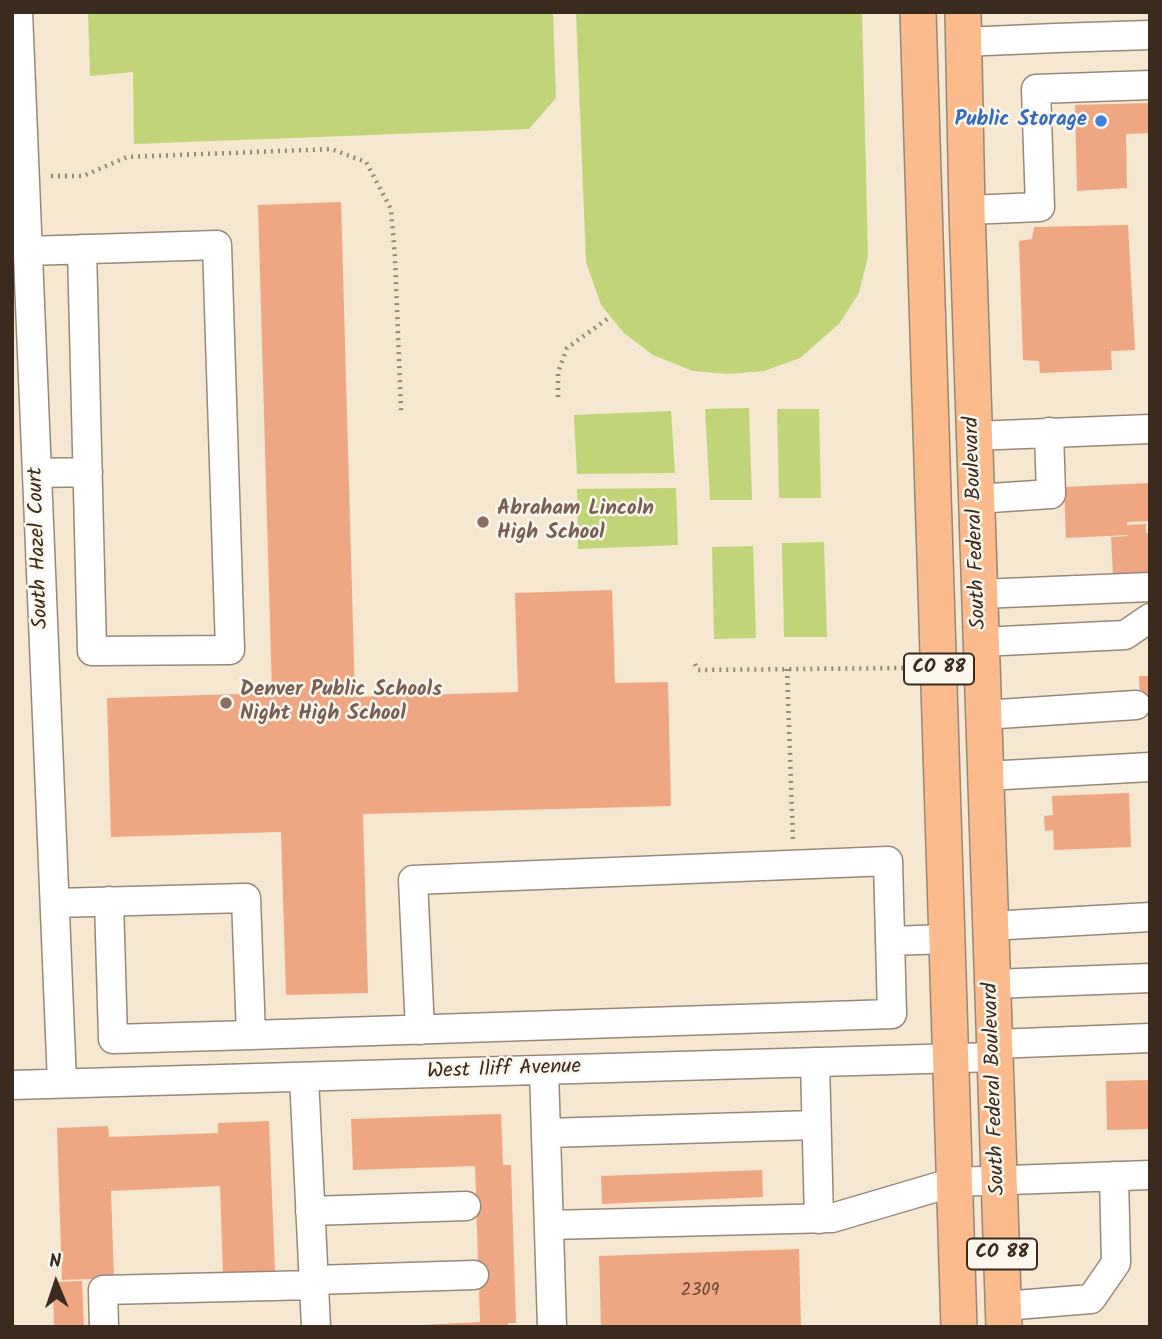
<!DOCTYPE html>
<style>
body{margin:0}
#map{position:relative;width:1162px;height:1339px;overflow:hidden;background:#f6e7d1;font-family:Kalam,sans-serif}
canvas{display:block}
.frame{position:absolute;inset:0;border:14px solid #3b2a1e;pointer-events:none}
.north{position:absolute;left:21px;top:1248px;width:70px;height:70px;-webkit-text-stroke:5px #fbf7ec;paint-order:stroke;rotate:358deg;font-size:19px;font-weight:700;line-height:28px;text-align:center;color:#3b2a1e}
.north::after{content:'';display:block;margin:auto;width:24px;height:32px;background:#3b2a1e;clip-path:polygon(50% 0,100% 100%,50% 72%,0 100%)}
</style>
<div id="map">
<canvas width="1162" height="1339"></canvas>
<div class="frame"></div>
<div class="north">N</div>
</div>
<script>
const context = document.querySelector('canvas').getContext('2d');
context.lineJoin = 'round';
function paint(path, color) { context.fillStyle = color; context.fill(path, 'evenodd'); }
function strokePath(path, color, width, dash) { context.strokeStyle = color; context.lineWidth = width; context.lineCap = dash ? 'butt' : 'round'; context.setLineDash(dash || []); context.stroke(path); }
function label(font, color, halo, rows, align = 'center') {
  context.font = font + ' Kalam,sans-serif'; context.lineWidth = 5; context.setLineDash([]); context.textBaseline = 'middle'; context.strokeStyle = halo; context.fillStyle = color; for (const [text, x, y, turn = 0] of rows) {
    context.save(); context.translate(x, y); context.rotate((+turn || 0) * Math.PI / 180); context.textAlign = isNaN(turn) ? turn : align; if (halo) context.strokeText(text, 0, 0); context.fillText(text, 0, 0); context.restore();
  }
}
paint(new Path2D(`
 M 88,12 L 553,12 L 556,98 L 529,129 L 134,144 L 133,72 L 90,76 Z
 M 576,12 L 862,12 L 868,256 L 859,293 L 839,324 L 800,358 L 764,371 L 728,374 L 693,371 L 653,355 L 624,333 L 601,305 L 586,262 Z
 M 749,408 L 752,500 L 710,500 L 705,409 Z
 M 777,409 L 819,409 L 821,498 L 779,498 Z
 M 671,411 L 675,473 L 577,474 L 574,415 Z
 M 676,488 L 678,545 L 578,549 L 577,489 Z
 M 824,542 L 827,637 L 784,637 L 782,543 Z
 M 753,546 L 756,638 L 714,639 L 712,547 Z`), '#c1d578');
paint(new Path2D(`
 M 1150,103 L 1150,133 L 1126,134 L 1127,188 L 1077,191 L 1075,105 Z
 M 341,202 L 355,697 L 518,692 L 515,593 L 612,590 L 615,683 L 668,682 L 671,806 L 363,814 L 368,993 L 286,995 L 281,832 L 111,837 L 107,698 L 272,693 L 258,205 Z
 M 1128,225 L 1135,350 L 1111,351 L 1112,370 L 1040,373 L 1039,361 L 1023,360 L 1019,241 L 1032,239 L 1034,227 Z
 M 1150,483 L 1150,521 L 1127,522 L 1127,525 L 1146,524 L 1146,533 L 1150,533 L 1150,574 L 1113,576 L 1111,537 L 1128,536 L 1128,535 L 1066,538 L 1064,487 Z
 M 1139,676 L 1150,676 L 1150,701 L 1140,702 Z
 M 1129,793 L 1131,847 L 1054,850 L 1053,830 L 1045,831 L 1044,816 L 1053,815 L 1052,796 Z
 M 1150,1080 L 1150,1129 L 1107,1130 L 1106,1081 Z
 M 501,1114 L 503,1165 L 511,1165 L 516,1323 L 508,1323 L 508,1327 L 421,1327 L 421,1325 L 480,1322 L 475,1166 L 353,1170 L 351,1119 Z
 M 269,1121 L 275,1272 L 223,1274 L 220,1186 L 111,1191 L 114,1278 L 62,1280 L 57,1128 L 108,1126 L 109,1137 L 218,1133 L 218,1123 Z
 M 762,1170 L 763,1197 L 602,1204 L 601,1176 Z
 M 799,1249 L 801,1327 L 601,1327 L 599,1256 Z
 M 82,1281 L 84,1327 L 54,1327 L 53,1282 Z`), '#efa783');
const minor = new Path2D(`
 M 18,12 L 62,1083
 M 963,42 L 1056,38 L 1150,35
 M 967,210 L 1040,207 L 1036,89 L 1150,85
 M 28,251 L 217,245 L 230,650 L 92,651 L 82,249
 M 974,436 L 1150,429
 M 37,473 L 88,472
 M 976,499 L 1051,494 L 1049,432
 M 980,594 L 1150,587
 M 981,642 L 1125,635 L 1150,618
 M 983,715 L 1136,705
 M 986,776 L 1150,767
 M 55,903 L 246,898 L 251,1035 L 113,1039 L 109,901
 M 990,926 L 1150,917
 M 890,941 L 947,939
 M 992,984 L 1150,978
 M 251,1035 L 892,1014 L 888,861 L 413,880 L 420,1030
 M 995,1044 L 1150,1038
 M 815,1062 L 819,1219
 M 544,1070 L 552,1327
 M 304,1077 L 316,1327
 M 12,1085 L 995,1057
 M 546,1133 L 816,1125
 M 310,1211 L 466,1206
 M 549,1225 L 832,1218 L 954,1182 L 1150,1175
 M 314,1280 L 474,1275
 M 1003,1306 L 1091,1299 L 1116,1263 L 1114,1176
 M 104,1327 L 103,1290 L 314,1285`);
const major = new Path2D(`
 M 918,12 L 959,1327
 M 963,12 L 967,210 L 1004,1327`);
strokePath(minor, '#988878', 31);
strokePath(major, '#988878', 38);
strokePath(new Path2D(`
 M 51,176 L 83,176 L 127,157 L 331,149 L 366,162 L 391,209 L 395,258 L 401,411
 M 558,397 L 558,372 L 567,348 L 610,317
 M 695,664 L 698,670 L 907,668
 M 787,669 L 793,840`), '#988878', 4.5, [2, 5]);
strokePath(minor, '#fff', 28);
strokePath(major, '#fbbb8c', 35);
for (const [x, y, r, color] of [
 [1101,121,7,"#3f7fe0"],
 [483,522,7,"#8d6e63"],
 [226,703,7,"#8d6e63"]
]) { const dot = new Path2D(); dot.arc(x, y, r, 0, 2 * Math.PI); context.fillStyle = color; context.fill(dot); strokePath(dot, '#fbf7ec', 2.5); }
label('18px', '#684937', null, [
 ["2309",700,1292]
]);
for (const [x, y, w] of [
 [939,669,70],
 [1002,1254,70]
]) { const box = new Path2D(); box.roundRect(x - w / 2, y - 15.5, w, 31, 5); context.fillStyle = '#fbf7ec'; context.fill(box); strokePath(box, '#3b2a1e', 2); }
label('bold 19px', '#3b2a1e', null, [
 ["CO 88",939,669],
 ["CO 88",1002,1254]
]);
label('bold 21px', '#366cbe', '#fbf7ec', [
 ["Public Storage",1087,121]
], 'right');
label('bold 21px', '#785e54', '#fbf7ec', [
 ["Abraham Lincoln",497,510],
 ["High School",497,534],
 ["Denver Public Schools",240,691],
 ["Night High School",240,715]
], 'left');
label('21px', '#3b2a1e', '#fbf7ec', [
 ["South Federal Boulevard",977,523,-92],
 ["South Hazel Court",40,548,-92],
 ["West Iliff Avenue",504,1071,-2],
 ["South Federal Boulevard",996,1089,-92]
]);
</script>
